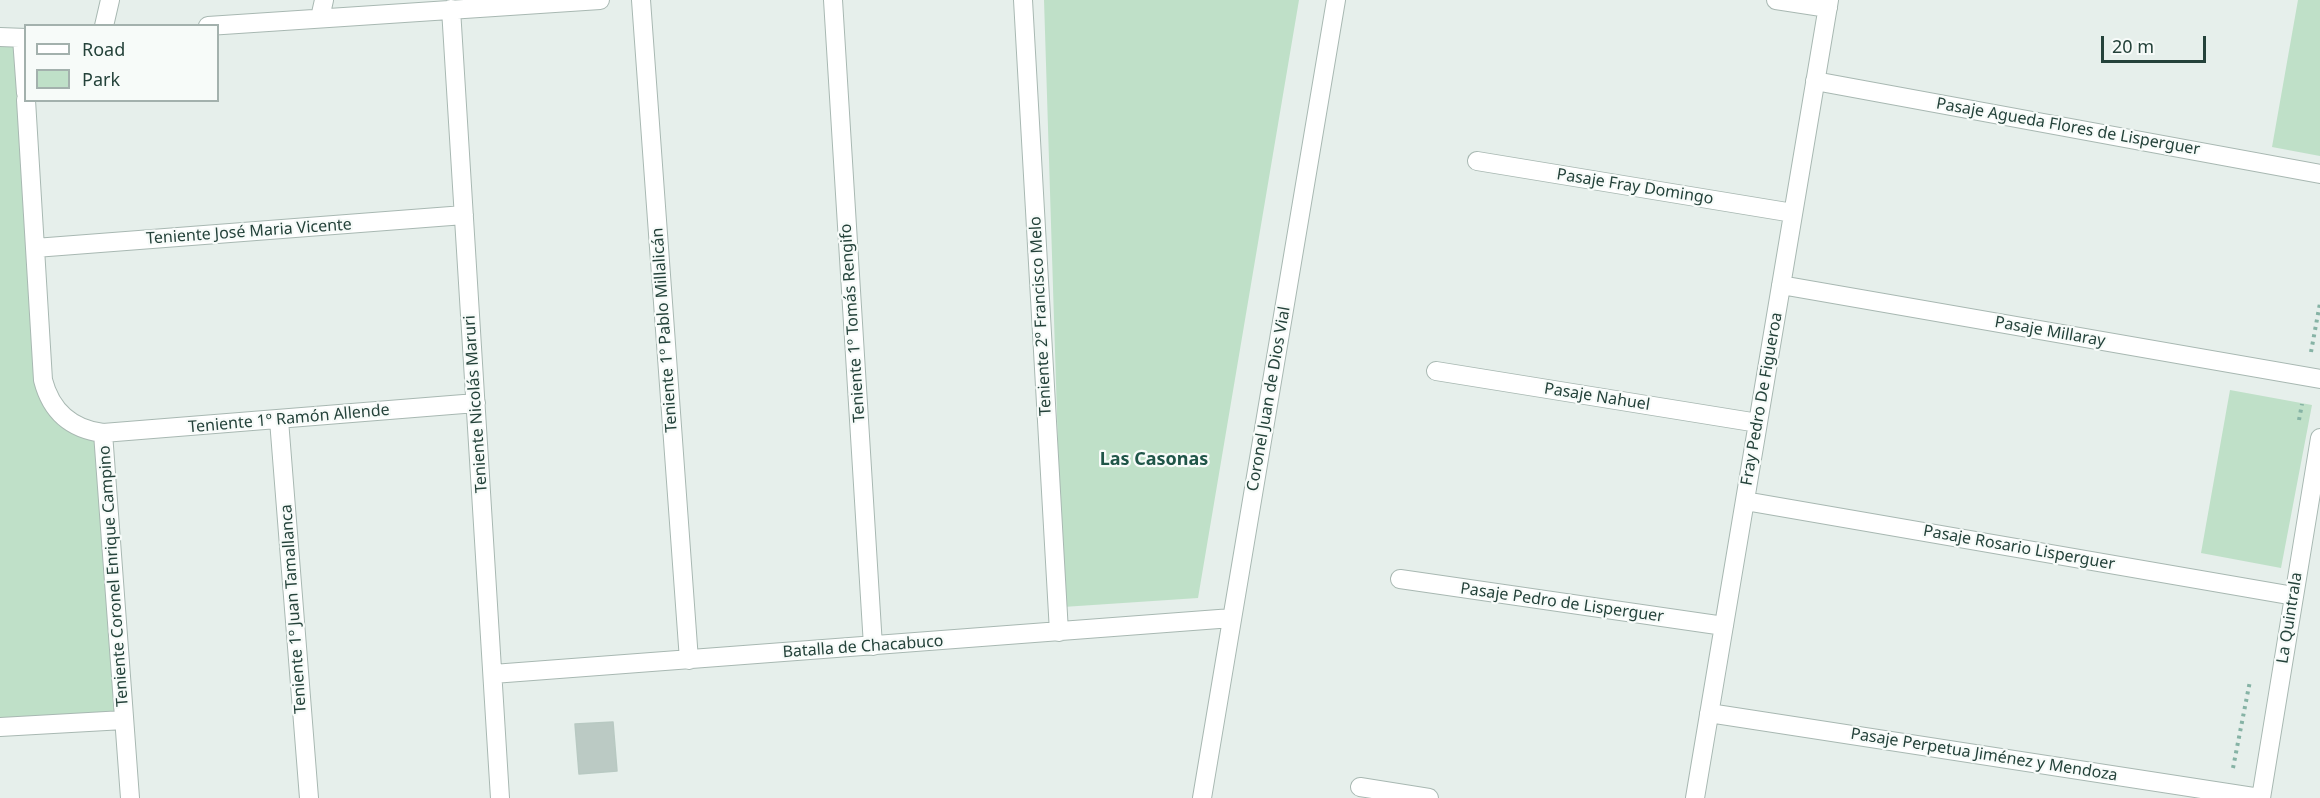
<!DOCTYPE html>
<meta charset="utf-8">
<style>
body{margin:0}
#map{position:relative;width:2320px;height:798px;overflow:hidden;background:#e6efeb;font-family:"Noto Sans",sans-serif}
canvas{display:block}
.legend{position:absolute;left:24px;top:24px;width:195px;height:78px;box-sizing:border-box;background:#f7fbf9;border:2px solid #a3b1ad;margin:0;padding:8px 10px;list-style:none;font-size:18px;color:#24423a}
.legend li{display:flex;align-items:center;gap:12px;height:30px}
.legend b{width:30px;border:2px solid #a3b1ad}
.scale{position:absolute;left:2101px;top:36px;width:105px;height:27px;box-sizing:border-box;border:3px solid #24423a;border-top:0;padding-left:8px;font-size:18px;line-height:21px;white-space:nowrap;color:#24423a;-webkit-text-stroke:4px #f7fbf9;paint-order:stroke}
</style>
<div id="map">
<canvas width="2320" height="798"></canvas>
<ul class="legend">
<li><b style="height:8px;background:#fff"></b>Road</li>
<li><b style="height:16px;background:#bfe0c8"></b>Park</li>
</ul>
<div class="scale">20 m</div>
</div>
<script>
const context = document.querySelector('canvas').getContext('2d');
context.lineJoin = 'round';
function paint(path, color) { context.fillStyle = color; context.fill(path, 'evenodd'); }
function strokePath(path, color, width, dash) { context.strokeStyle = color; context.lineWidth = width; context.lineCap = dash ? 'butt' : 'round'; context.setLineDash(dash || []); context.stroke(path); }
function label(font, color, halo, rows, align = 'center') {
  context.font = font + ' "Noto Sans",sans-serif'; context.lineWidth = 4.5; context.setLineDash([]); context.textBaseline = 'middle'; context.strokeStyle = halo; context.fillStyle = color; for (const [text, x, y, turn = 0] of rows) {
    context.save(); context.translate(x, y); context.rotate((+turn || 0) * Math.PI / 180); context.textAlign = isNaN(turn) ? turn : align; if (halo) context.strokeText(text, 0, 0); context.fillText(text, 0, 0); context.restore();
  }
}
paint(new Path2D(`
 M 1044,0 L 1299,0 L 1198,598 L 1063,607 Z
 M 2298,0 L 2320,0 L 2320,156 L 2272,147 Z
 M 0,43 L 17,43 L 36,383 C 48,422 63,422 97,438 L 118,715 L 0,720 Z
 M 2230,390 L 2312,405 L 2281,568 L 2201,553 Z`), '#bfe0c8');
const building = new Path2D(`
 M 613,722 L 617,771 L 579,774 L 575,724 Z`);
paint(building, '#bbcac4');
strokePath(building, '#b8c9c2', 1.5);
const street = new Path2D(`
 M 641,0 L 689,660
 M 833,0 L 873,646
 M 1023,0 L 1059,632
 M 1776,0 L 1828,8
 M 451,9 L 500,798
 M 320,18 L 324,0
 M 104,26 L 110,0
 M 208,26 L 600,0
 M 0,37 L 26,38
 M 22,38 L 26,93
 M 1815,81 L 2320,174
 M 26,100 L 43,380 C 51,411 71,429 103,433 L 476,403
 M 1477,161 L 1793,213
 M 35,248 L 464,215
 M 1781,285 L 2320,379
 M 1436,371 L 1758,423
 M 279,420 L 309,798
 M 103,433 L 130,798
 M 1745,501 L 2294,596
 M 1400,579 L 1724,626
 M 493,674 L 1232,618
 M 1709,713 L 2260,798
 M 0,727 L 124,720
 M 1360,787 L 1429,798
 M 1202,798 L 1336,0
 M 1695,798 L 1829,0
 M 2261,798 L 2320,438`);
strokePath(street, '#a8b8b2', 20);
strokePath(new Path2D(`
 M 2311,352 L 2320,303
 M 2299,420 L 2302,404
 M 2233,768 L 2250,681`), '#86b3a5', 4, [3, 4.5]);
strokePath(street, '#fff', 18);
label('16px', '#24423a', '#f7fbf9', [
 ["Pasaje Agueda Flores de Lisperguer",2068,127,10],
 ["Pasaje Fray Domingo",1635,187,9],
 ["Teniente José Maria Vicente",249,232,-4],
 ["Teniente 2º Francisco Melo",1041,316,-93],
 ["Teniente 1º Tomás Rengifo",853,323,-94],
 ["Teniente 1º Pablo Millalicán",665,330,-94],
 ["Pasaje Millaray",2050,332,10],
 ["Pasaje Nahuel",1597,397,9],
 ["Coronel Juan de Dios Vial",1269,399,-80],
 ["Fray Pedro De Figueroa",1762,399,-80],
 ["Teniente Nicolás Maruri",476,404,-94],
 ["Teniente 1º Ramón Allende",289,419,-5],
 ["Pasaje Rosario Lisperguer",2019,548,10],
 ["Teniente Coronel Enrique Campino",114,576,-94],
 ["Pasaje Pedro de Lisperguer",1562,603,8],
 ["Teniente 1º Juan Tamallanca",294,609,-94],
 ["La Quintrala",2290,618,-81],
 ["Batalla de Chacabuco",863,647,-4],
 ["Pasaje Perpetua Jiménez y Mendoza",1984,755,9]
]);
label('bold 18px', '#1f5548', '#f7fbf9', [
 ["Las Casonas",1154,460]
]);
</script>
